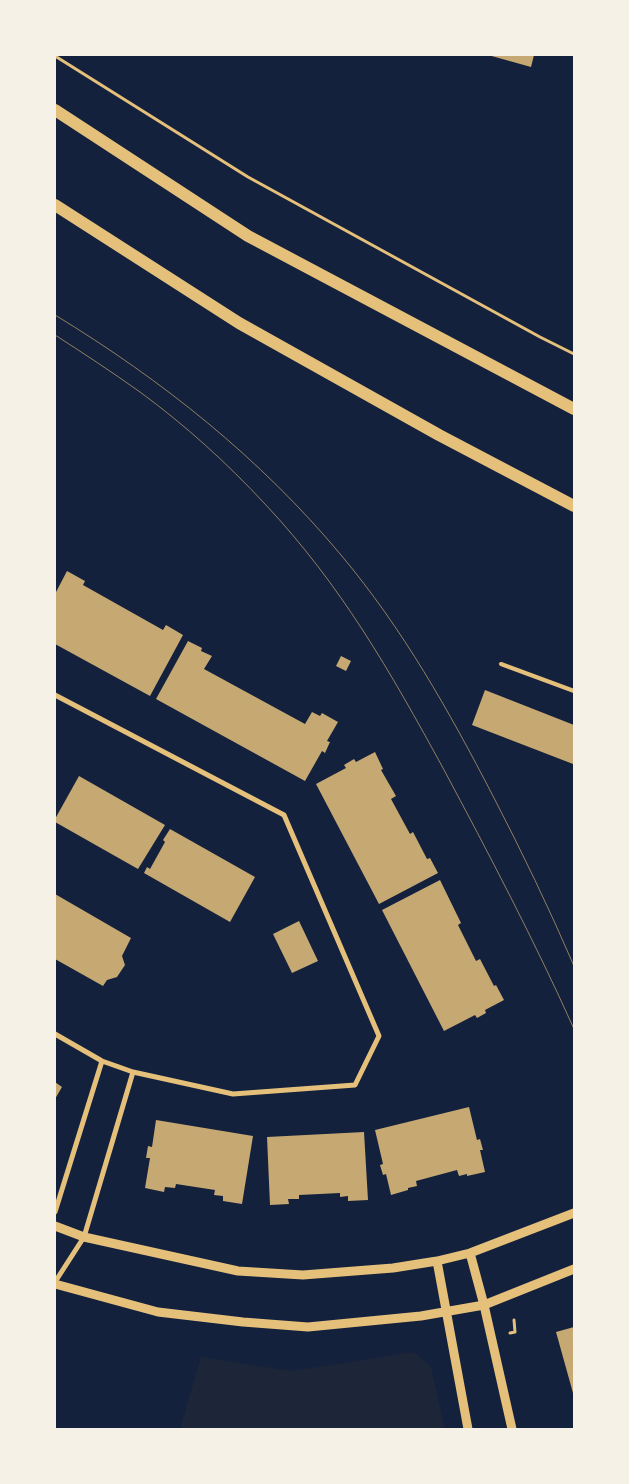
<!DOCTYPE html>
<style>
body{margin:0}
#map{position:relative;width:629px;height:1484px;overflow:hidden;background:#14213d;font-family:Signika,sans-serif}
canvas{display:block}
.frame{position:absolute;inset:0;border:56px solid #f6f1e7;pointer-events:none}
</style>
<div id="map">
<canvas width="629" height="1484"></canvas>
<div class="frame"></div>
</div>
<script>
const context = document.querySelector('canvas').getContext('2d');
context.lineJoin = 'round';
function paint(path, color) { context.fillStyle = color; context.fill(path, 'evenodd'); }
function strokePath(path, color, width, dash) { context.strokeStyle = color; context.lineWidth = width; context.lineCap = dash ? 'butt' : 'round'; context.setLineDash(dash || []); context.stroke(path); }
paint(new Path2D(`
 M 414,1352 L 431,1367 L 445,1429 L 180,1429 L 201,1357 L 291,1371 Z`), '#1d2539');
paint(new Path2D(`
 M 488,55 L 534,55 L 531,67 Z
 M 67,571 L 85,581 L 83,585 L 163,630 L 166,625 L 183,635 L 150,696 L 55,644 L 55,594 Z
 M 188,641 L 202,648 L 201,651 L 212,656 L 204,669 L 305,724 L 312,712 L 320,716 L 322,713 L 338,722 L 327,741 L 330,742 L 325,753 L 322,751 L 305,781 L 156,699 Z
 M 341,656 L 351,661 L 346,671 L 336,666 Z
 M 485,690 L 574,725 L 573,764 L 472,725 Z
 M 375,752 L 383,769 L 381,770 L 396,796 L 391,799 L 410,834 L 413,832 L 427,859 L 430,858 L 438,873 L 379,904 L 316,784 L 346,768 L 344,765 L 354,759 L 356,762 Z
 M 79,776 L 165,825 L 138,869 L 55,822 L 55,819 Z
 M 170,829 L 255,877 L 230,922 L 144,873 L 147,867 L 150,869 L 165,842 L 163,840 Z
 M 440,880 L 461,923 L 458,925 L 476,961 L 480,959 L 494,986 L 496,985 L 504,1000 L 485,1010 L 486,1013 L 477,1018 L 475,1015 L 444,1031 L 382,910 Z
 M 55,894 L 131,938 L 122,956 L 125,965 L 117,977 L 107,980 L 103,986 L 55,959 Z
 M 299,921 L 318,961 L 292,973 L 273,934 Z
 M 55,1082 L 62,1087 L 55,1099 Z
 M 469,1107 L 477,1140 L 480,1139 L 483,1150 L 480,1150 L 485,1172 L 467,1176 L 467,1174 L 459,1176 L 457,1170 L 416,1181 L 417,1186 L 408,1188 L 408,1190 L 391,1195 L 386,1174 L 383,1175 L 380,1165 L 383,1164 L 375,1130 Z
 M 156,1120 L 253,1136 L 242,1204 L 223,1201 L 223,1196 L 214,1195 L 215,1190 L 176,1184 L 175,1188 L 165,1187 L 164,1192 L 145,1188 L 150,1158 L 146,1158 L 148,1146 L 152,1147 Z
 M 364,1132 L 368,1200 L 348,1201 L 348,1196 L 340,1197 L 340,1193 L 299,1195 L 299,1199 L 288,1199 L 289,1204 L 270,1205 L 267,1137 Z
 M 574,1327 L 574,1393 L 573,1393 L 556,1332 Z`), '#c6a872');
strokePath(new Path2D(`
 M 55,56 L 248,177 L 540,337 L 574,354
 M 510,1333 L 515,1332 L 514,1320`), '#e5c07b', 3);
strokePath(new Path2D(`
 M 501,664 L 574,691`), '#e5c07b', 4);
strokePath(new Path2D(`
 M 55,695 L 284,815 L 379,1036 L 355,1085 L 233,1094 L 133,1072 L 102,1061 L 55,1034
 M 55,1212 L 102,1061
 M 55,1282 L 84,1237 L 133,1072`), '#e5c07b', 5);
strokePath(new Path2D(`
 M 55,1226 L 84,1237 L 238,1271 L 303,1275 L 393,1268 L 437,1261 L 470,1253 L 574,1213
 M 470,1253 L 484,1305 L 512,1429
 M 437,1261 L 468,1429
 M 55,1284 L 158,1312 L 243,1322 L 308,1327 L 421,1316 L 484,1305 L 574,1269`), '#e5c07b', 9);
strokePath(new Path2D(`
 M 55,110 L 248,236 L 574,409
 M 55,205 L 239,323 L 439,435 L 574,506`), '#e5c07b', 12);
strokePath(new Path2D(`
 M 55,315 C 162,380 260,458 341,555 C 403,629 449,711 493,796 C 522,852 549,908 574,966
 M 55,335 C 83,353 112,372 140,392 C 185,425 227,463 265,504 C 341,585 390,671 443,768 C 489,854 534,940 574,1029`), '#918062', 1);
</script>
